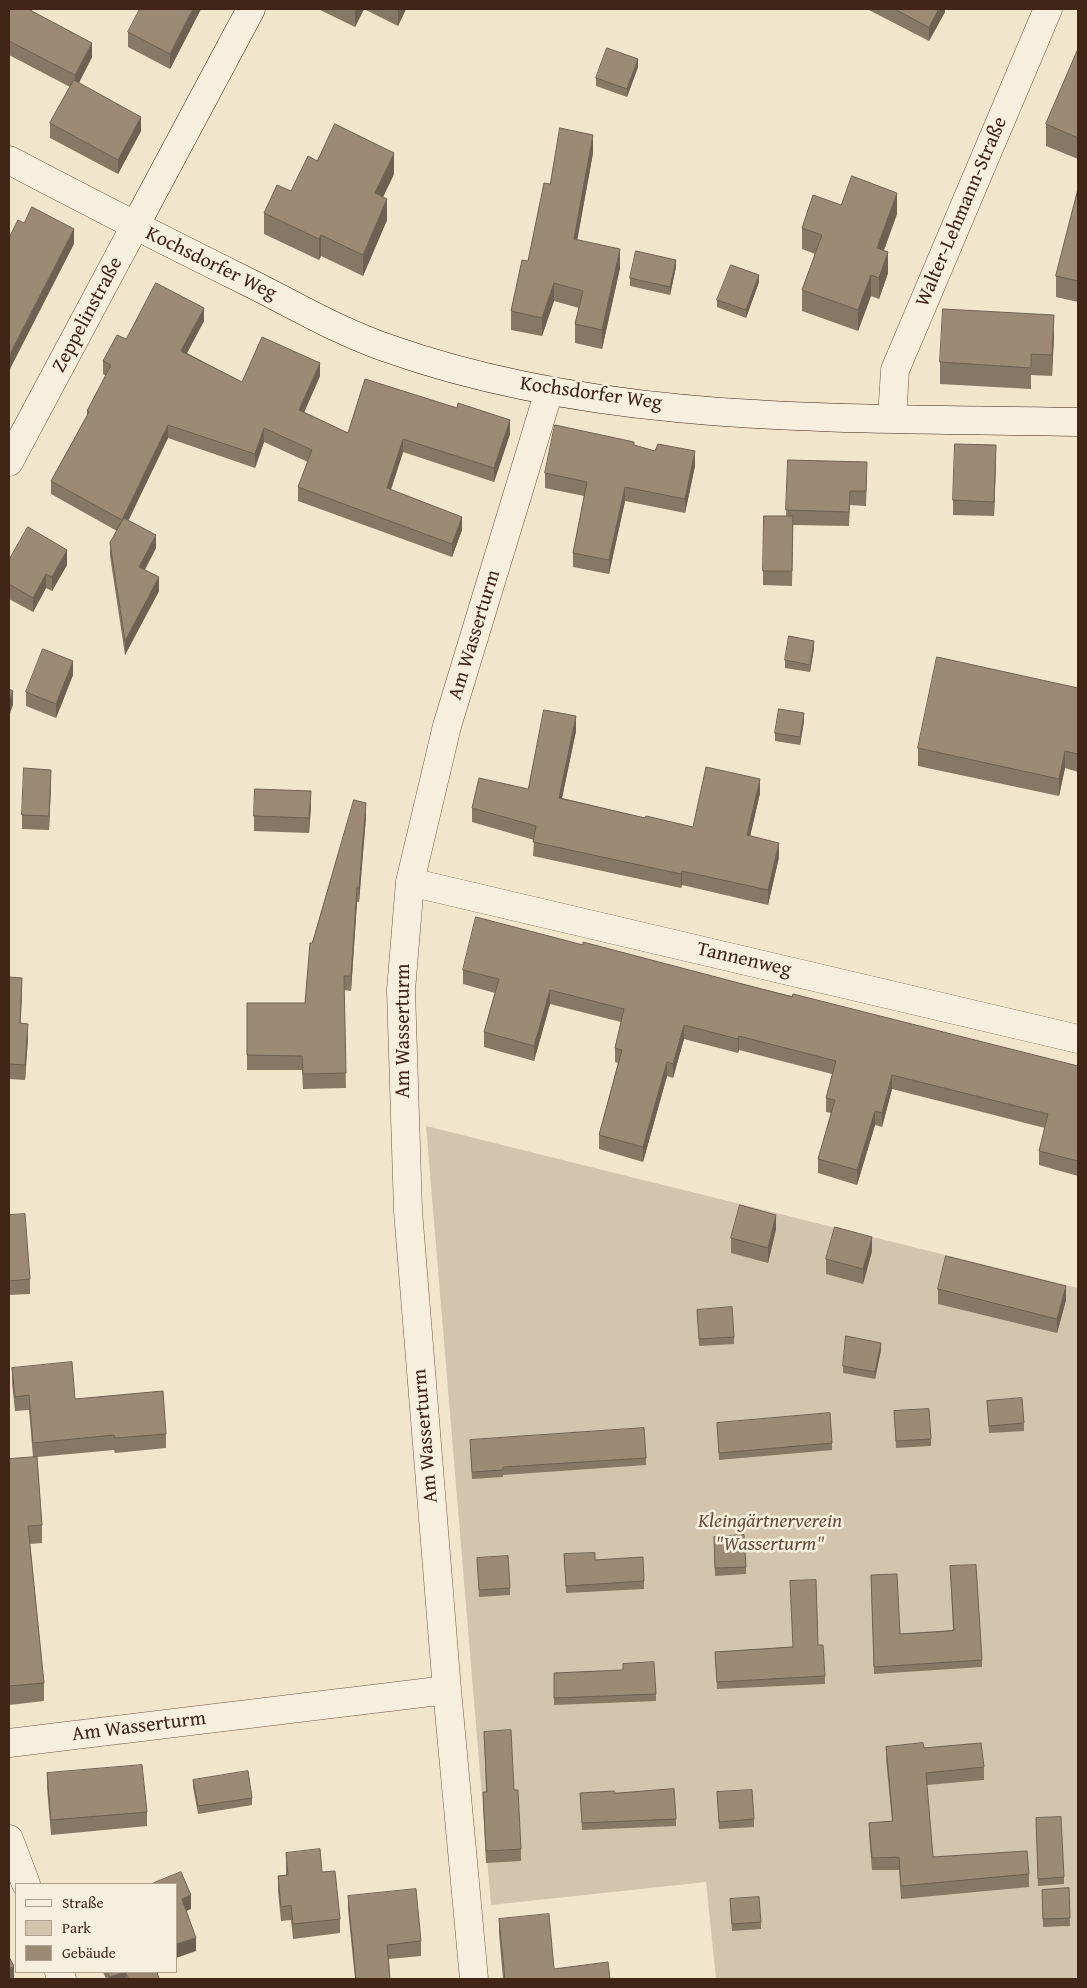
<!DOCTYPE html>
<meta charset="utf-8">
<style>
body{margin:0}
#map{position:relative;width:1087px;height:1988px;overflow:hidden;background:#f1e6cc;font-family:"Gentium Book Plus",serif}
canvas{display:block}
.frame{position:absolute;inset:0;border:10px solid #412617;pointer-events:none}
.legend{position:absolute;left:15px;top:1883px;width:162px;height:90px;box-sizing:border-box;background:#f6efde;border:1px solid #ae9f8e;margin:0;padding:6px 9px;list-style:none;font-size:15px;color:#412617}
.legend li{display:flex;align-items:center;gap:10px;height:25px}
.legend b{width:25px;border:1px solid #ae9f8e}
</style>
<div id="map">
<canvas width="1087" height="1988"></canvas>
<div class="frame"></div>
<ul class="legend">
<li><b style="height:6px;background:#f6efde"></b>Straße</li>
<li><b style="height:14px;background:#d3c5ad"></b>Park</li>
<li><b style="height:14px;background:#9d8a75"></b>Gebäude</li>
</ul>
</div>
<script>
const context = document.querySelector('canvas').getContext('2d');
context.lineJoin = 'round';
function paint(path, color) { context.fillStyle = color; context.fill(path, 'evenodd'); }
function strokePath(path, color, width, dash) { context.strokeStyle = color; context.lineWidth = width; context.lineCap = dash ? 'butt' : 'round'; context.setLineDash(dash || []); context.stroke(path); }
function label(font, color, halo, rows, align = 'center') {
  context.font = font + ' "Gentium Book Plus",serif'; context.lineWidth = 5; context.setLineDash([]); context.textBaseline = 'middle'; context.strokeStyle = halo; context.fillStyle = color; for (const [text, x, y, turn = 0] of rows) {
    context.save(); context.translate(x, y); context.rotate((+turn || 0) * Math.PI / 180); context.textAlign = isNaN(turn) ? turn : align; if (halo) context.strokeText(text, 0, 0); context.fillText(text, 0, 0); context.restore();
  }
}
paint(new Path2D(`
 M 426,1126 L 1078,1288 L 1078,1979 L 716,1979 L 706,1882 L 491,1905 Z`), '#d3c5ad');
const street = new Path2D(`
 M 892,418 L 895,370 L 1048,9
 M 9,462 L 135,226
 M 410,882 L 1078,1039
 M 9,1743 L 447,1690
 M 9,1839 L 26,1884
 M 59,1972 L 62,1979
 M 474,1979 L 447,1690 L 408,1211 L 401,990 L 410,882 L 447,726 L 549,391`);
const secondary = new Path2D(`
 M 9,160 C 89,202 169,243 250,283 C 294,305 340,332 387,348 C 606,426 849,417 1078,422
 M 135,226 L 251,9`);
strokePath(street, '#6d5644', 29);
strokePath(secondary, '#412617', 29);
strokePath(street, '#f6efde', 28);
strokePath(secondary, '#f6efde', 28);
paint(new Path2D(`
 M 9,9 L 32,9 L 31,10 L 92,57 L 79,83 L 141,131 L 118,174 L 50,138 L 50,123 L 70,87 L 9,55 Z
 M 201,9 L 170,69 L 128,47 L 128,32 Z
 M 318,9 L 406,9 L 398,26 L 364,9 L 355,27 Z
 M 867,9 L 945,9 L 945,12 L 929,41 Z
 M 1078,49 L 1078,159 L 1046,146 L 1046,124 Z
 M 638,67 L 627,97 L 596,86 L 596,78 Z
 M 593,153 L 577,240 L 620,268 L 602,349 L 575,343 L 575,324 L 579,308 L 554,301 L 542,336 L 511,330 L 511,311 L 528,261 L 550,184 Z
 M 317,161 L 394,174 L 383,197 L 387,220 L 363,276 L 321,256 L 319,260 L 264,234 L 264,213 L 291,191 Z
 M 1078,189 L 1078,302 L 1056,297 L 1056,276 Z
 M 841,205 L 897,214 L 884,250 L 888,273 L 879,299 L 871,296 L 858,331 L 802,311 L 802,290 L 815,254 L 802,249 L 802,228 Z
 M 676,267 L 670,295 L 630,286 L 630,278 Z
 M 759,282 L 746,318 L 717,307 L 717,300 Z
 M 204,321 L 187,353 L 242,382 L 320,376 L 304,412 L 348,433 L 510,434 L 494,482 L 403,452 L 391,490 L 462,530 L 452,557 L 298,501 L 298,487 L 308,462 L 264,442 L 255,468 L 168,438 L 128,520 L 156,548 L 145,570 L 159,591 L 125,655 L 110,556 L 110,543 L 117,531 L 51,494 L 51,481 L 87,416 L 87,411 L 106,376 L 103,374 L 103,361 L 126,339 Z
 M 1054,336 L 1052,376 L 1031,375 L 1031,389 L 940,384 L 940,362 Z
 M 634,445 L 695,466 L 685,513 L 625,501 L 609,574 L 573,567 L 573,553 L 584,496 L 545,488 L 545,473 Z
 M 788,460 L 867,477 L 866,506 L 850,505 L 849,526 L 793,525 L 792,586 L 763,585 L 763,571 L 786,516 Z
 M 996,460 L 994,516 L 953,515 L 953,500 Z
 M 9,560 L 67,565 L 52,591 L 46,588 L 33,612 L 9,599 Z
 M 814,648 L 810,672 L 785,668 L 785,660 Z
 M 73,675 L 56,718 L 26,706 L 26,692 Z
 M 1078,688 L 1078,772 L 1065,768 L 1059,796 L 918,766 L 918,748 Z
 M 804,721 L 800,745 L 775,741 L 775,733 Z
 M 576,731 L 562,798 L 645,818 L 693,827 L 760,793 L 750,836 L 779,857 L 768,905 L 682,885 L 681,888 L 533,856 L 534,840 L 472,822 L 472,808 L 528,789 Z
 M 51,784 L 49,830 L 22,829 L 22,815 Z
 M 311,806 L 309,833 L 254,831 L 254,816 Z
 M 366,817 L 359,902 L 357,902 L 351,991 L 344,990 L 346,1088 L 303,1089 L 302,1070 L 247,1070 L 247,1003 L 305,1003 L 312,943 Z
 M 583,945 L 1078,1066 L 1078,1176 L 1039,1165 L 1039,1151 L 1045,1128 L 892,1089 L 882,1127 L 875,1125 L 857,1185 L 818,1173 L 818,1159 L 831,1113 L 826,1112 L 826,1098 L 832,1074 L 739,1050 L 738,1053 L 684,1039 L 673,1078 L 667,1076 L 643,1162 L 599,1149 L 599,1135 L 618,1063 L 615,1062 L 615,1048 L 621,1022 L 550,1004 L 534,1061 L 484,1047 L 484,1032 L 495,993 L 463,984 L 463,970 Z
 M 9,977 L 22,993 L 20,1023 L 28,1038 L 25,1080 L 9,1079 Z
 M 9,1215 L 30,1279 L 30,1294 L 9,1295 Z
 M 776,1229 L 768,1263 L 731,1253 L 731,1238 Z
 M 872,1251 L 863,1284 L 826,1274 L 826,1259 Z
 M 938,1289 L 1066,1300 L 1057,1333 L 938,1304 Z
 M 697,1310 L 734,1337 L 734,1344 L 699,1346 Z
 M 881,1350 L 875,1379 L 843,1373 L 843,1366 Z
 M 12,1368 L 75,1399 L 166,1434 L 166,1448 L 115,1453 L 114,1450 L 37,1457 L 42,1525 L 42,1543 L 30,1544 L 44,1683 L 44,1701 L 9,1705 L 9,1459 L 33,1457 L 29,1410 L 15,1411 L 12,1383 Z
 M 987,1401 L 1024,1423 L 1024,1431 L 989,1433 Z
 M 894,1411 L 931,1439 L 931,1446 L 896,1448 Z
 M 717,1423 L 832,1443 L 832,1450 L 719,1460 Z
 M 470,1440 L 646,1458 L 646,1465 L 503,1475 L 503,1477 L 472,1479 Z
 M 714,1544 L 746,1567 L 746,1574 L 715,1576 Z
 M 564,1554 L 595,1560 L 644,1581 L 644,1589 L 566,1593 Z
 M 477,1558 L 510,1588 L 510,1595 L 479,1597 Z
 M 950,1566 L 982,1660 L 982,1667 L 874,1674 L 871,1575 L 900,1634 L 953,1630 Z
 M 818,1645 L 825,1676 L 825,1684 L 717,1689 L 715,1652 Z
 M 554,1673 L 656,1694 L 656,1701 L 554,1705 Z
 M 484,1732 L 514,1790 L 521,1849 L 521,1861 L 486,1863 L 483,1804 L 483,1792 L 486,1792 Z
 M 886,1747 L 924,1748 L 984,1767 L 984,1780 L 927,1785 L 933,1857 L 1029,1874 L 1029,1887 L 901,1899 L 899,1870 L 872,1870 L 869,1835 L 869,1823 L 892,1821 L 886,1759 Z
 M 47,1773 L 147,1812 L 147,1826 L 51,1835 L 47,1788 Z
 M 193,1780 L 252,1798 L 252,1805 L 198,1814 L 193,1787 Z
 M 717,1792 L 754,1819 L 754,1827 L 719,1829 Z
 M 580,1793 L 615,1793 L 676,1819 L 676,1826 L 582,1830 Z
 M 1036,1818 L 1064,1877 L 1064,1884 L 1038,1886 Z
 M 286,1853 L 322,1872 L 340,1919 L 340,1933 L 293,1939 L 291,1920 L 281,1921 L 278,1891 L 278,1876 L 286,1875 Z
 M 1069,1888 L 1070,1926 L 1043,1927 L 1042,1890 Z
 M 348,1896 L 421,1941 L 421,1956 L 389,1959 L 390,1979 L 355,1979 L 348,1910 Z
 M 730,1899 L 761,1922 L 761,1929 L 732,1931 Z
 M 499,1919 L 554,1969 L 610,1979 L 503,1979 L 499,1934 Z
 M 103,1972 L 157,1972 L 159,1979 L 106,1979 Z`), '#877765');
paint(new Path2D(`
 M 193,9 L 201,9 L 170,69 L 170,54 Z
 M 355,9 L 364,9 L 355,27 Z
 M 398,9 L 406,9 L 398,26 Z
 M 939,9 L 945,9 L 945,12 L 929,41 L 929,27 Z
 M 92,43 L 92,57 L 75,90 L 75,75 Z
 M 638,59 L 638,67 L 627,97 L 627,89 Z
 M 141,117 L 141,131 L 118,174 L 118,160 Z
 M 593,135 L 593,153 L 574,258 L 574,239 Z
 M 394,153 L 394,174 L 375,214 L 375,193 Z
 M 897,193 L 897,214 L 877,269 L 877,248 Z
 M 387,199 L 387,220 L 363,276 L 363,255 Z
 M 74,229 L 74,244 L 9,371 L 9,356 Z
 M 321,235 L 321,256 L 319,260 L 319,239 Z
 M 620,249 L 620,268 L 602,349 L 602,330 Z
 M 888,252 L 888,273 L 879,299 L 879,278 Z
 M 676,260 L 676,267 L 670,295 L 670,287 Z
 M 759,275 L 759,282 L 746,318 L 746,310 Z
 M 871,275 L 871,296 L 858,331 L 858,310 Z
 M 554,283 L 554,301 L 542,336 L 542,318 Z
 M 204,308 L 204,321 L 181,364 L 181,351 Z
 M 1054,315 L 1054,336 L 1052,376 L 1052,355 Z
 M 320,363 L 320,376 L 299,424 L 299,410 Z
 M 510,420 L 510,434 L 494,482 L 494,468 Z
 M 168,425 L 168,438 L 122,534 L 122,520 Z
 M 264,428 L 264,442 L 255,468 L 255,454 Z
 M 403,439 L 403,452 L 387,501 L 387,488 Z
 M 996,445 L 996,460 L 994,516 L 994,502 Z
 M 695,451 L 695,466 L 685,513 L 685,499 Z
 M 625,487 L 625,501 L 609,574 L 609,560 Z
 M 462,517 L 462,530 L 452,557 L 452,544 Z
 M 156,535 L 156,548 L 139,580 L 139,567 Z
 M 67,550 L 67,565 L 52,591 L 52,577 Z
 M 46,574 L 46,588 L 33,612 L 33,598 Z
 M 159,577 L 159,591 L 125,655 L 125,641 Z
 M 814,641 L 814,648 L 810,672 L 810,665 Z
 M 73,661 L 73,675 L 56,718 L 56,704 Z
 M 13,691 L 13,705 L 9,716 L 9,702 Z
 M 804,713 L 804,721 L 800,745 L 800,737 Z
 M 576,716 L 576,731 L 559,812 L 559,798 Z
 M 1065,751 L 1065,768 L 1059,796 L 1059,779 Z
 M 51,770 L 51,784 L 49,830 L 49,816 Z
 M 760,779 L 760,793 L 747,850 L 747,835 Z
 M 311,791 L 311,806 L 309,833 L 309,818 Z
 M 366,803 L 366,817 L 359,902 L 359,888 Z
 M 779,843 L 779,857 L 768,905 L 768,890 Z
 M 682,871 L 682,885 L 681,888 L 681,874 Z
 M 357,888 L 357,902 L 351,991 L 351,976 Z
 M 22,978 L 22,993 L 20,1038 L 20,1023 Z
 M 550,990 L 550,1004 L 534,1061 L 534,1046 Z
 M 28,1024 L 28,1038 L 25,1080 L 25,1065 Z
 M 684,1025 L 684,1039 L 673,1078 L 673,1064 Z
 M 739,1036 L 739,1050 L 738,1053 L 738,1039 Z
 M 667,1062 L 667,1076 L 643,1162 L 643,1147 Z
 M 892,1075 L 892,1089 L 882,1127 L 882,1113 Z
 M 875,1111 L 875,1125 L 857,1185 L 857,1170 Z
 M 776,1215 L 776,1229 L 768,1263 L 768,1248 Z
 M 872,1237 L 872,1251 L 863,1284 L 863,1269 Z
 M 1066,1286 L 1066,1300 L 1057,1333 L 1057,1319 Z
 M 881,1343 L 881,1350 L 875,1379 L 875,1372 Z
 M 191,1895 L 191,1909 L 182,1913 L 182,1899 Z
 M 196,1938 L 196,1951 L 176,1958 L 176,1944 Z
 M 14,1966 L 14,1979 L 9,1979 L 9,1969 Z
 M 125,1972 L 126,1972 L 126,1979 L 110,1979 L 110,1977 Z`), '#6e6152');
const building = new Path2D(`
 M 9,9 L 28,9 L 92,43 L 75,75 L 9,41 Z
 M 140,9 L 193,9 L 170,54 L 128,32 Z
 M 895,9 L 939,9 L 929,27 Z
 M 607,48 L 638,59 L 627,89 L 596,78 Z
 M 1078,49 L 1078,138 L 1046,124 Z
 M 74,80 L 141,117 L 118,160 L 50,123 Z
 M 335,124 L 394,153 L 375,193 L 387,199 L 363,255 L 321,235 L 319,239 L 264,213 L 277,185 L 291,191 L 308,156 L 317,161 Z
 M 560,128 L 593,135 L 574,239 L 620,249 L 602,330 L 575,324 L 583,291 L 554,283 L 542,318 L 511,311 L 522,260 L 528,261 L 544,183 L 550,184 Z
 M 852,176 L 897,193 L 877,248 L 888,252 L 879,278 L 871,275 L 858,310 L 802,290 L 822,235 L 802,228 L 813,195 L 841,205 Z
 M 1078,189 L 1078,281 L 1056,276 Z
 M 32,207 L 74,229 L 9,356 L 9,238 L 18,220 L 24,223 Z
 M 636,251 L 676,260 L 670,287 L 630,278 Z
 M 731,265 L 759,275 L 746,310 L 717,300 Z
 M 156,283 L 204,308 L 181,351 L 242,382 L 262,337 L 320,363 L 299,410 L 348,433 L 365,379 L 457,408 L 458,403 L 510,420 L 494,468 L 403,439 L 387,488 L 462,517 L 452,544 L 298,487 L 312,450 L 264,428 L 255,454 L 168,425 L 122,520 L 51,481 L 89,412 L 87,411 L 111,365 L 103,361 L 117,335 L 126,339 Z
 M 943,309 L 1054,315 L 1052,355 L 1031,354 L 1031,368 L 940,362 Z
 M 555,425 L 634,442 L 634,445 L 655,451 L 658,444 L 695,451 L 685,499 L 625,487 L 609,560 L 573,553 L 587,482 L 545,473 Z
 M 955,444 L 996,445 L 994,502 L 953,500 Z
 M 788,460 L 867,462 L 866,491 L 850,491 L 849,512 L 786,510 Z
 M 764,516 L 793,516 L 792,571 L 763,571 Z
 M 124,518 L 156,535 L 139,567 L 159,577 L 125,641 L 110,543 Z
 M 28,527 L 67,550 L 52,577 L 46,574 L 33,598 L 9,584 L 9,560 Z
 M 789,636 L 814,641 L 810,665 L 785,660 Z
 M 43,649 L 73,661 L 56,704 L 26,692 Z
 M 937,657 L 1078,688 L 1078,754 L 1065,751 L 1059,779 L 918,748 Z
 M 9,689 L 13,691 L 9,702 Z
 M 779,709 L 804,713 L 800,737 L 775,733 Z
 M 544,710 L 576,716 L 559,798 L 645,818 L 646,816 L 693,827 L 706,767 L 760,779 L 747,835 L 779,843 L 768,890 L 682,871 L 681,874 L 533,842 L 536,826 L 472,808 L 479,778 L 528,789 Z
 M 24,768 L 51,770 L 49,816 L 22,815 Z
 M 255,789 L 311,791 L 309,818 L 254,816 Z
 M 354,800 L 366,803 L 359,888 L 357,888 L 351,976 L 344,976 L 346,1073 L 303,1074 L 302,1056 L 247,1055 L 247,1003 L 305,1003 L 310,943 L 312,943 Z
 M 476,917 L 583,945 L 583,942 L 792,997 L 793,994 L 1078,1066 L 1078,1161 L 1039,1151 L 1048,1114 L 892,1075 L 882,1113 L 875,1111 L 857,1170 L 818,1159 L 835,1100 L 826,1098 L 836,1061 L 739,1036 L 738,1039 L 684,1025 L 673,1064 L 667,1062 L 643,1147 L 599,1135 L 622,1050 L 615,1048 L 624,1009 L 550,990 L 534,1046 L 484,1032 L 499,979 L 463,970 Z
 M 9,977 L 22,978 L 20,1023 L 28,1024 L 25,1065 L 9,1064 Z
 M 740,1205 L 776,1215 L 768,1248 L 731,1238 Z
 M 25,1214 L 30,1279 L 9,1281 L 9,1215 Z
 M 835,1227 L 872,1237 L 863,1269 L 826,1259 Z
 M 946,1256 L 1066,1286 L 1057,1319 L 938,1289 Z
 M 732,1307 L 734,1337 L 699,1339 L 697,1310 Z
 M 846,1336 L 881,1343 L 875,1372 L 843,1366 Z
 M 72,1362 L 75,1399 L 163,1391 L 166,1434 L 115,1438 L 114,1435 L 33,1443 L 29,1395 L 15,1397 L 12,1368 Z
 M 1022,1398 L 1024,1423 L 989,1426 L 987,1401 Z
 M 929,1409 L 931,1439 L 896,1441 L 894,1411 Z
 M 830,1413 L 832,1443 L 719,1453 L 717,1423 Z
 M 644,1428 L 646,1458 L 503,1467 L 503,1470 L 472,1472 L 470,1440 Z
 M 37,1457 L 42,1525 L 28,1526 L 44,1683 L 9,1686 L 9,1459 Z
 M 744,1535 L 746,1567 L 715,1568 L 714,1537 Z
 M 595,1553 L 595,1560 L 643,1557 L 644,1581 L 566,1586 L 564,1554 Z
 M 508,1556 L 510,1588 L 479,1590 L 477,1558 Z
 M 976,1565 L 982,1660 L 874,1667 L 871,1575 L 897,1574 L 900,1634 L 950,1631 L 954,1630 L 950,1566 Z
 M 816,1580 L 818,1645 L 823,1645 L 825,1676 L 717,1682 L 715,1652 L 793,1647 L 790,1581 Z
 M 654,1662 L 656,1694 L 554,1698 L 554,1673 L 623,1670 L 623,1664 Z
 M 511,1730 L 514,1790 L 518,1790 L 521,1849 L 486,1851 L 483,1792 L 487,1792 L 484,1732 Z
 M 923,1743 L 924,1748 L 981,1743 L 984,1767 L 926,1773 L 933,1857 L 1027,1851 L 1029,1874 L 901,1886 L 899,1857 L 872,1858 L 869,1823 L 893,1821 L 886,1747 Z
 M 142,1765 L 147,1812 L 51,1820 L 47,1773 Z
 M 248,1771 L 252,1798 L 198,1806 L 193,1780 Z
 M 674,1789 L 676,1819 L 582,1823 L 580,1793 L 614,1791 L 615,1793 Z
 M 752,1790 L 754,1819 L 719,1822 L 717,1792 Z
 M 1061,1817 L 1064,1877 L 1038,1879 L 1036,1818 Z
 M 320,1849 L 322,1872 L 335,1871 L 340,1919 L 293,1924 L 291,1905 L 281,1907 L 278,1876 L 288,1875 L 286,1853 Z
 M 181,1872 L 191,1895 L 182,1899 L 196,1938 L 176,1944 L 176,1884 L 154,1884 L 154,1883 Z
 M 1069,1888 L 1070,1918 L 1043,1919 L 1042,1890 Z
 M 416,1889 L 421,1941 L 387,1945 L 390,1979 L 356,1979 L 348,1896 Z
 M 759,1897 L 761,1922 L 732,1924 L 730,1899 Z
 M 549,1914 L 554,1969 L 608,1962 L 610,1979 L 505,1979 L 499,1919 Z
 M 9,1957 L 14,1966 L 9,1969 Z
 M 108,1972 L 125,1972 L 110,1977 Z
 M 126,1972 L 157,1972 L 159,1979 L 129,1979 Z`);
paint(building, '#9d8a75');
strokePath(building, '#6e6152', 1);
label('20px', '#412617', '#f6efde', [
 ["Walter-Lehmann-Straße",962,212,-67],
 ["Kochsdorfer Weg",211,264,26],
 ["Zeppelinstraße",88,315,-62],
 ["Kochsdorfer Weg",591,394,8],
 ["Am Wasserturm",475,635,-73],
 ["Tannenweg",744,960,13],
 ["Am Wasserturm",404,1031,-90],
 ["Am Wasserturm",426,1436,-95],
 ["Am Wasserturm",139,1727,-7]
]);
label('italic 20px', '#664e3c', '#f6efde', [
 ["Kleingärtnerverein",770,1522],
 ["\"Wasserturm\"",770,1545]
]);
</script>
